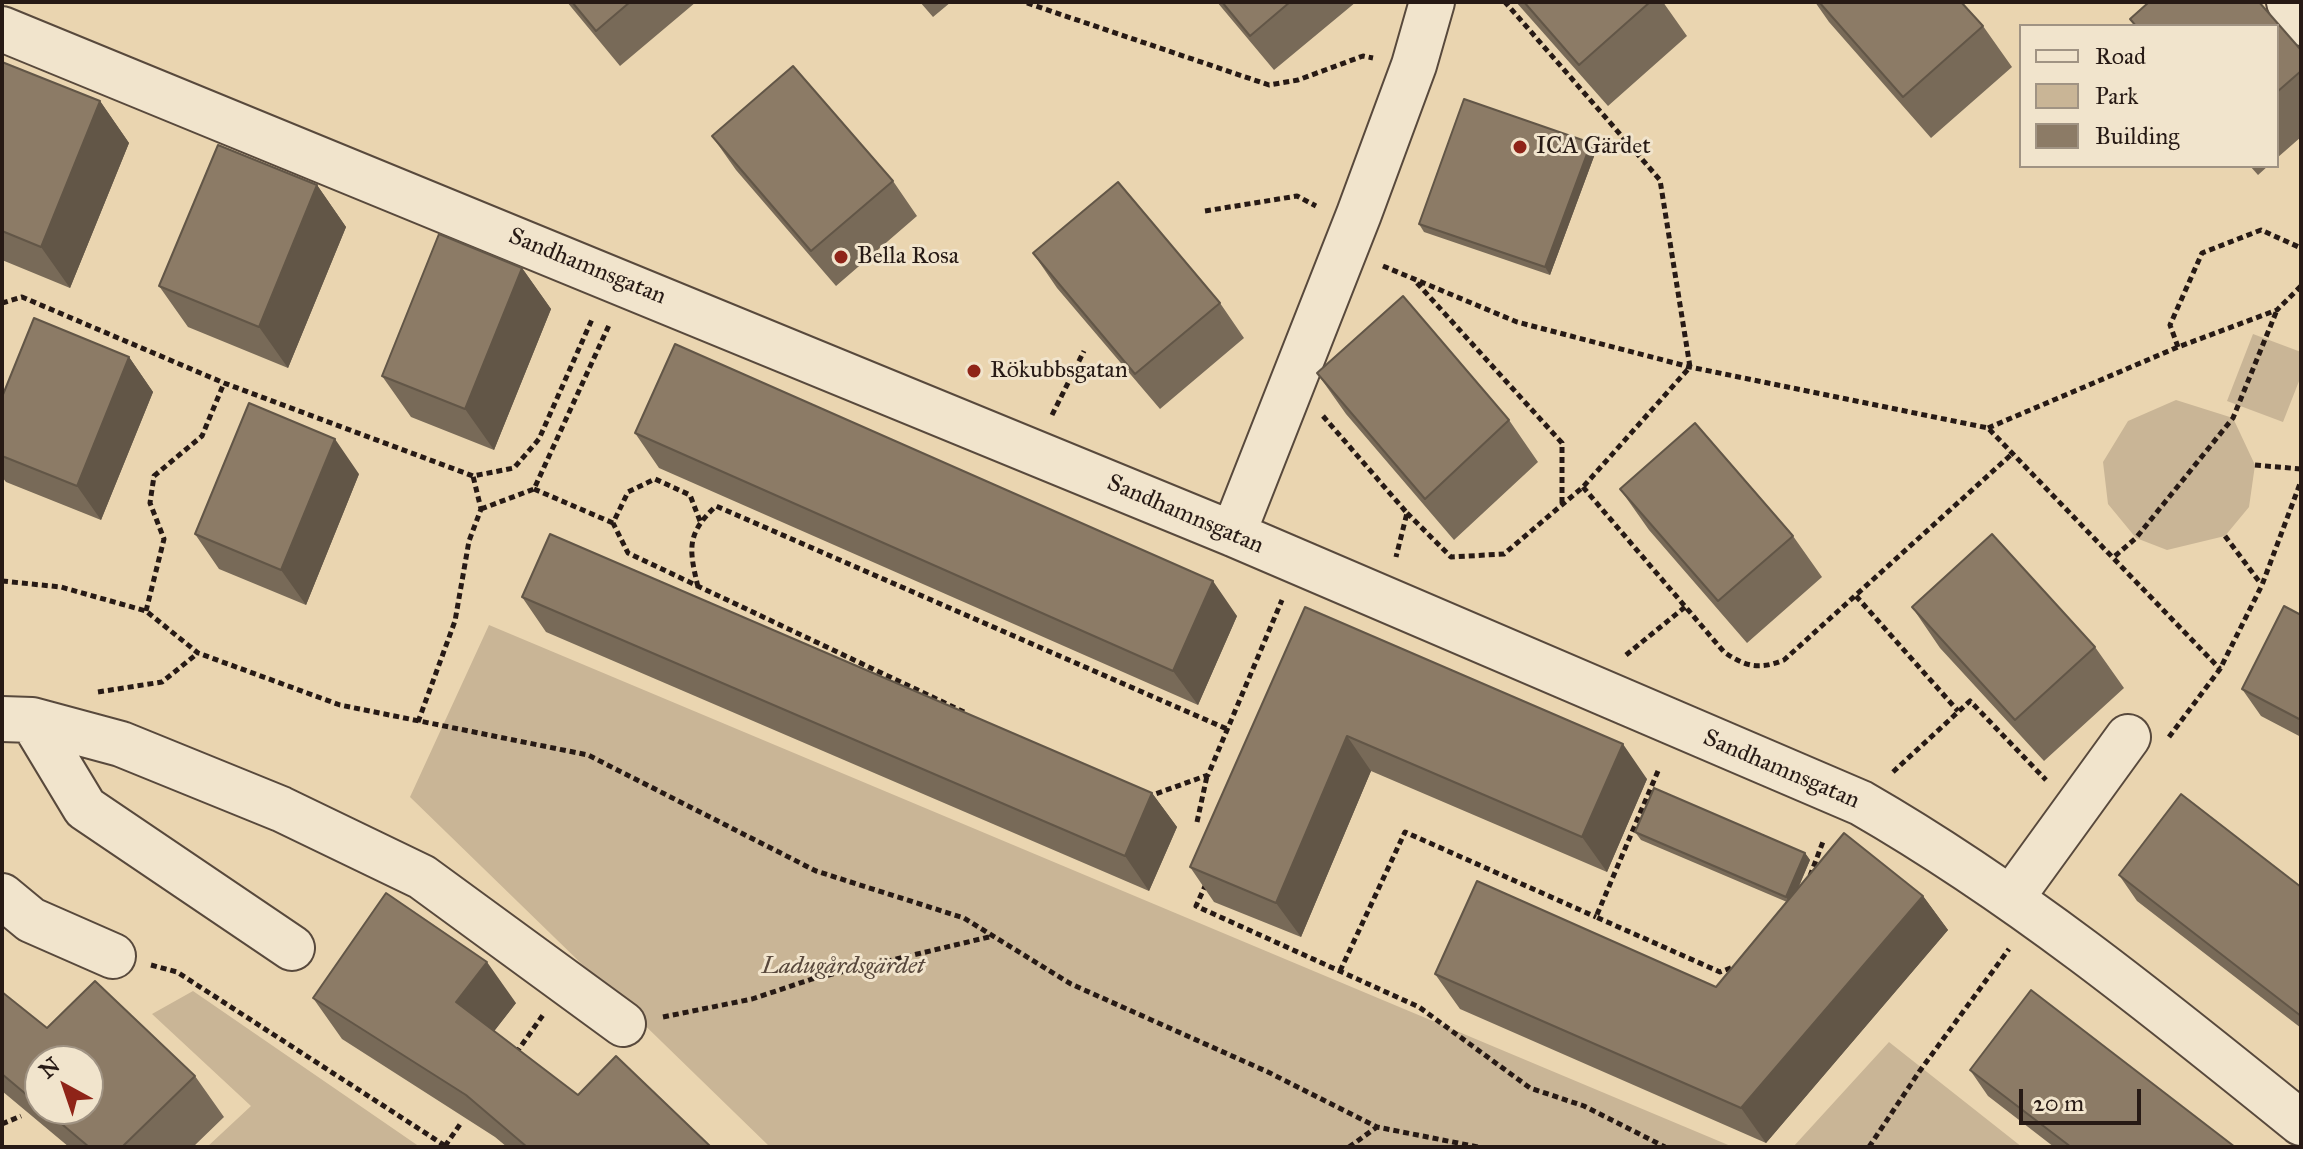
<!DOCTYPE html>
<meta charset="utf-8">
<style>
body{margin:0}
#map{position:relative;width:2303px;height:1149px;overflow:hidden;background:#ead5b0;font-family:"IM FELL Great Primer",serif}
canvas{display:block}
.frame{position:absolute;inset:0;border:4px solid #271a15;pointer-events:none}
.legend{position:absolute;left:2019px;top:24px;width:260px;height:144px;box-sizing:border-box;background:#f1e4cc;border:2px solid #a09383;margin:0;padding:10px 14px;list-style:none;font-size:24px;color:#271a15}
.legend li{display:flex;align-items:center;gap:16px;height:40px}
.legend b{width:40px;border:2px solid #a09383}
.north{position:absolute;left:24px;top:1045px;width:80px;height:80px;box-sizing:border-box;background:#f1e4cc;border:2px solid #a09383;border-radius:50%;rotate:320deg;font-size:22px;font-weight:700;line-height:32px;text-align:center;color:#271a15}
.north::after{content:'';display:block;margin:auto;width:28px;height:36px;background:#8f2418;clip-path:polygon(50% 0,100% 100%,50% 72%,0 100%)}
.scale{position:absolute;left:2019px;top:1089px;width:122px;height:36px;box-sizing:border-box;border:4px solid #271a15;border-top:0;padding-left:10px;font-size:24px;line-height:28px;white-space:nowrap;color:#271a15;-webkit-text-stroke:6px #f1e4cc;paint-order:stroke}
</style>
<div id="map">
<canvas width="2303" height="1149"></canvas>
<div class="frame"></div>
<ul class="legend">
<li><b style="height:10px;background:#f1e4cc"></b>Road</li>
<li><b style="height:22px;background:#c9b596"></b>Park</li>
<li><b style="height:22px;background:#8c7b66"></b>Building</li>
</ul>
<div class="north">N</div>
<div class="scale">20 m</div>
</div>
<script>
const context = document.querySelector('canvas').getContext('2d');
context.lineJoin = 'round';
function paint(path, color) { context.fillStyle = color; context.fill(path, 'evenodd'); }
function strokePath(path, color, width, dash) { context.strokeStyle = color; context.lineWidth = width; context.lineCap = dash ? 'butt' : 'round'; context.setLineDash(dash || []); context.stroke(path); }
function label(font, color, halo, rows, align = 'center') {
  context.font = font + ' "IM FELL Great Primer",serif'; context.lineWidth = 6; context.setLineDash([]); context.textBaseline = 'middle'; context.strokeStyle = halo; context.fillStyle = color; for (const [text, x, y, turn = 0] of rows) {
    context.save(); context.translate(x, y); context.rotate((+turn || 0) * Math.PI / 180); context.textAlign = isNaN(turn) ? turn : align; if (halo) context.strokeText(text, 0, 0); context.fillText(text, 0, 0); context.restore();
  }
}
paint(new Path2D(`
 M 2253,334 L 2301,352 L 2301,376 L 2283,422 L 2227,401 Z
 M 2176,400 L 2233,418 L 2255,465 L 2249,507 L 2225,536 L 2167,550 L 2136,538 L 2108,504 L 2103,462 L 2128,421 Z
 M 489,625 L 1733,1147 L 770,1147 L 410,797 Z
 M 193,991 L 420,1147 L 207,1147 L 251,1106 L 152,1014 Z
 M 1889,1042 L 2022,1147 L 1793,1147 Z`), '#c9b596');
const minor = new Path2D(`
 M 2289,2 L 2301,23
 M 2,29 L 1233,534 L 1861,803 C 2019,894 2159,1008 2301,1123
 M 1233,534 L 1359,214 L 1414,65 L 1432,2
 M 2,719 L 32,720 L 121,744 L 281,809 L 422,877 L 623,1024
 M 32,720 L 85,808 L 292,948
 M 2,896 L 31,920 L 113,956
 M 2012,897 L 2128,737`);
strokePath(minor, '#58493c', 48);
strokePath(new Path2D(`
 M 1027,3 L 1269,85 L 1298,80 L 1363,56 L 1373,58
 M 1205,211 L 1297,196 L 1316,206
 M 1383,266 L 1517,322 L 1690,367 L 1988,428 L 2220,669
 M 1417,283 L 1562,443 L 1562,505
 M 2,303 L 22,297 L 224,383 L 473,476 L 514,468 L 539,439 L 593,317
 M 2178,347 L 2170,325 L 2202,253 L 2261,230 L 2301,248
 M 1052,415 L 1084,351
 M 1323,416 L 1407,513 L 1396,557
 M 1988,428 L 2178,347 L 2277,310 L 2301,286
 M 2255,465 L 2301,469
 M 1583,487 L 1724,652 C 1746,667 1759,670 1784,660 L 2013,453
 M 534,489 L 613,523
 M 481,509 L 534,489 L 610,323
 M 1407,513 L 1451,557 L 1504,554 L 1583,487 L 1690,367 L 1660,180 L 1505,2
 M 700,521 L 690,495 L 655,479 L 628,492 L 613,523 L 628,553 L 964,712
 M 2225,536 L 2261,584
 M 2115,556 L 2136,538 L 2233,418 L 2277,310
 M 2,581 L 61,587 L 146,611 L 198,653 L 340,705 L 588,755 L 816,871 L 964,918 L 1071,984 L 1268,1072 L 1377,1127 L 1478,1147
 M 698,587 C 689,549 686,534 716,506 L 1227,729
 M 1856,596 L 1958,711
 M 146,611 L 164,539 L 150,503 L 154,476 L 202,436 L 224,383
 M 1626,655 L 1685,607
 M 98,692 L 162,682 L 198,653
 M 418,722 L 455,621 L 469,541 L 481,509 L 473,476
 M 2169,737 L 2220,669 L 2262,585 L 2301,481
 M 1658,771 L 1596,917 L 1720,972 L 1736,966
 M 1893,772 L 1970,701 L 2046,780
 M 1147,797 L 1208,775 L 1282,600
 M 1197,822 L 1207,776
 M 1810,876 L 1824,839
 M 1206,884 L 1196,906 L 1419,1007 L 1530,1088 L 1584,1106 L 1665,1147
 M 151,965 L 177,972 L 447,1147
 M 1340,971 L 1405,832 L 1596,917
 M 663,1017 L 752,999 L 812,979 L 993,936
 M 516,1053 L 543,1015
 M 2,1124 L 21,1116
 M 445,1146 L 461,1123
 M 1349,1147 L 1377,1127
 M 1869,1147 L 1919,1072 L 2009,949`), '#271a15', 5, [6, 4]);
strokePath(minor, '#f1e4cc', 44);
paint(new Path2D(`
 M 567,2 L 696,2 L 620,66 Z
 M 920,2 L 951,2 L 933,17 Z
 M 1217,2 L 1356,2 L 1274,70 Z
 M 1516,2 L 1663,2 L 1687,36 L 1608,106 Z
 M 1815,2 L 1961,2 L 1983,26 L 2012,67 L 1931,138 L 1829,22 Z
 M 2149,2 L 2259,2 L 2301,50 L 2301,137 L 2277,158 L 2277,26 L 2135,26 L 2130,19 Z
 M 2,62 L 100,101 L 129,143 L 70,288 L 2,260 Z
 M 712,136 L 893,181 L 917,216 L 836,286 L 736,170 Z
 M 1591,143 L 1596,151 L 1550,275 L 1424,232 L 1419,224 Z
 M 2250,166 L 2268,166 L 2258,175 Z
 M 317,185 L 346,227 L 288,368 L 188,327 L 159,286 Z
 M 1033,253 L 1220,303 L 1244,338 L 1160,409 L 1057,288 Z
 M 522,268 L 551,309 L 494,450 L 411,417 L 382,376 Z
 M 129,357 L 153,392 L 101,520 L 6,482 L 2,477 L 2,397 Z
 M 1317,373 L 1509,420 L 1538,462 L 1454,540 L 1346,414 Z
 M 635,433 L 1237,616 L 1198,705 L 659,468 Z
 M 359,474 L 306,605 L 219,569 L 195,534 Z
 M 1620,489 L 1793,536 L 1822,577 L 1747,643 L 1649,530 Z
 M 522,597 L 1152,793 L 1177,827 L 1149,891 L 546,632 Z
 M 1305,607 L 1647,779 L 1607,872 L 1371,771 L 1301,937 L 1214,902 L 1190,867 Z
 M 1912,607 L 2095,647 L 2124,688 L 2044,761 L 1940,648 Z
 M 2301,615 L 2301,737 L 2261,716 L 2242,689 Z
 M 1635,832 L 1805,853 L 1810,860 L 1798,889 L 1923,896 L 1948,930 L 1766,1143 L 1460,1009 L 1435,974 L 1716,987 L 1787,902 L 1641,840 Z
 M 2119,875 L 2301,887 L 2301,1028 L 2137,901 Z
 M 2,992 L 47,1028 L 195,1076 L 224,1117 L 193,1147 L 69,1147 L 2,1091 ZM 40,1061 L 88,1109 L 40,1109 Z
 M 313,998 L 516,1003 L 494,1031 L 578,1095 L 711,1147 L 507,1147 L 495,1137 L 342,1039 Z
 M 1970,1070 L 2235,1147 L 2054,1147 L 1988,1096 Z`), '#786a58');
paint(new Path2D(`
 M 100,101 L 129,143 L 70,288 L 41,247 Z
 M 1591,143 L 1596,151 L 1550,275 L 1545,267 Z
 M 317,185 L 346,227 L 288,368 L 259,327 Z
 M 522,268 L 551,309 L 494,450 L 465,409 Z
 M 129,357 L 153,392 L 101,520 L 77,486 Z
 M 335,439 L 359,474 L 306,605 L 281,570 Z
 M 1213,581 L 1237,616 L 1198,705 L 1173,671 Z
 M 1347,736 L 1371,771 L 1301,937 L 1276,903 Z
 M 1623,744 L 1647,779 L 1607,872 L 1582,837 Z
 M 1152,793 L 1177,827 L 1149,891 L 1125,856 Z
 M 1805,853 L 1810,860 L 1791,904 L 1786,897 Z
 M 1923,896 L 1948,930 L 1766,1143 L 1741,1108 Z
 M 487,962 L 516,1003 L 485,1043 L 456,1002 Z`), '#625647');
const building = new Path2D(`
 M 572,2 L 630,2 L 596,31 Z
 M 1222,2 L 1290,2 L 1250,36 Z
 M 1524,2 L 1650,2 L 1579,65 Z
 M 1819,2 L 1961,2 L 1983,26 L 1903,97 Z
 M 2149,2 L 2259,2 L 2301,50 L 2301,71 L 2277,92 L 2277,26 L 2136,26 L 2130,19 Z
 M 2,62 L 100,101 L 41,247 L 2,231 Z
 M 793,66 L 893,181 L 811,251 L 712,136 Z
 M 1464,99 L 1591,143 L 1545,267 L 1419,224 Z
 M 218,145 L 317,185 L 259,327 L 159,286 Z
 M 1118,182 L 1220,303 L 1135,374 L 1033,253 Z
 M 439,234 L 522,268 L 465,409 L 382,376 Z
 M 1403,296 L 1509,420 L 1425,499 L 1317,373 Z
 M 34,318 L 129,357 L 77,486 L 2,456 L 2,397 Z
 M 675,344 L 1213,581 L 1173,671 L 635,433 Z
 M 249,403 L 335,439 L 281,570 L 195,534 Z
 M 1695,423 L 1793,536 L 1718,601 L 1620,489 Z
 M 550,534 L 1152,793 L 1125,856 L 522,597 Z
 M 1992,534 L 2095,647 L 2015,720 L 1912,607 Z
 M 2284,606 L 2301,615 L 2301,720 L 2242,689 Z
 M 1305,607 L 1623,744 L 1582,837 L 1347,736 L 1276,903 L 1190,867 Z
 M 1654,788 L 1805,853 L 1786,897 L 1635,832 Z
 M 2181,794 L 2301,887 L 2301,1016 L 2119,875 Z
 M 1844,833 L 1923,896 L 1741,1108 L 1435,974 L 1477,881 L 1716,987 Z
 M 386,893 L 487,962 L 456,1002 L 578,1095 L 616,1056 L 711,1147 L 527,1147 L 466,1095 L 313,998 Z
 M 95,981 L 195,1076 L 122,1147 L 89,1147 L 44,1109 L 88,1109 L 88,1061 L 40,1061 L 40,1106 L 2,1074 L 2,992 L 47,1028 Z
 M 2031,990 L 2235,1147 L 2071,1147 L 1970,1070 Z`);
paint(building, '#8c7b66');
strokePath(building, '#625647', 2);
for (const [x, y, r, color] of [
 [1520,147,8,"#8f2418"],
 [841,257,8,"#8f2418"],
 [974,371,8,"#8f2418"]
]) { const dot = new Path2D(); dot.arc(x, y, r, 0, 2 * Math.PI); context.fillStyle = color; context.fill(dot); strokePath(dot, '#f1e4cc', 3); }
label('24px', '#271a15', '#f1e4cc', [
 ["ICA Gärdet",1536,147],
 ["Bella Rosa",857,257],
 ["Rökubbsgatan",990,371]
], 'left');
label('24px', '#271a15', '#f1e4cc', [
 ["Sandhamnsgatan",587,267,22],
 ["Sandhamnsgatan",1185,515,23],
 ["Sandhamnsgatan",1781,770,23]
]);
label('italic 24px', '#58483c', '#f1e4cc', [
 ["Ladugårdsgärdet",843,967]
]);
</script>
